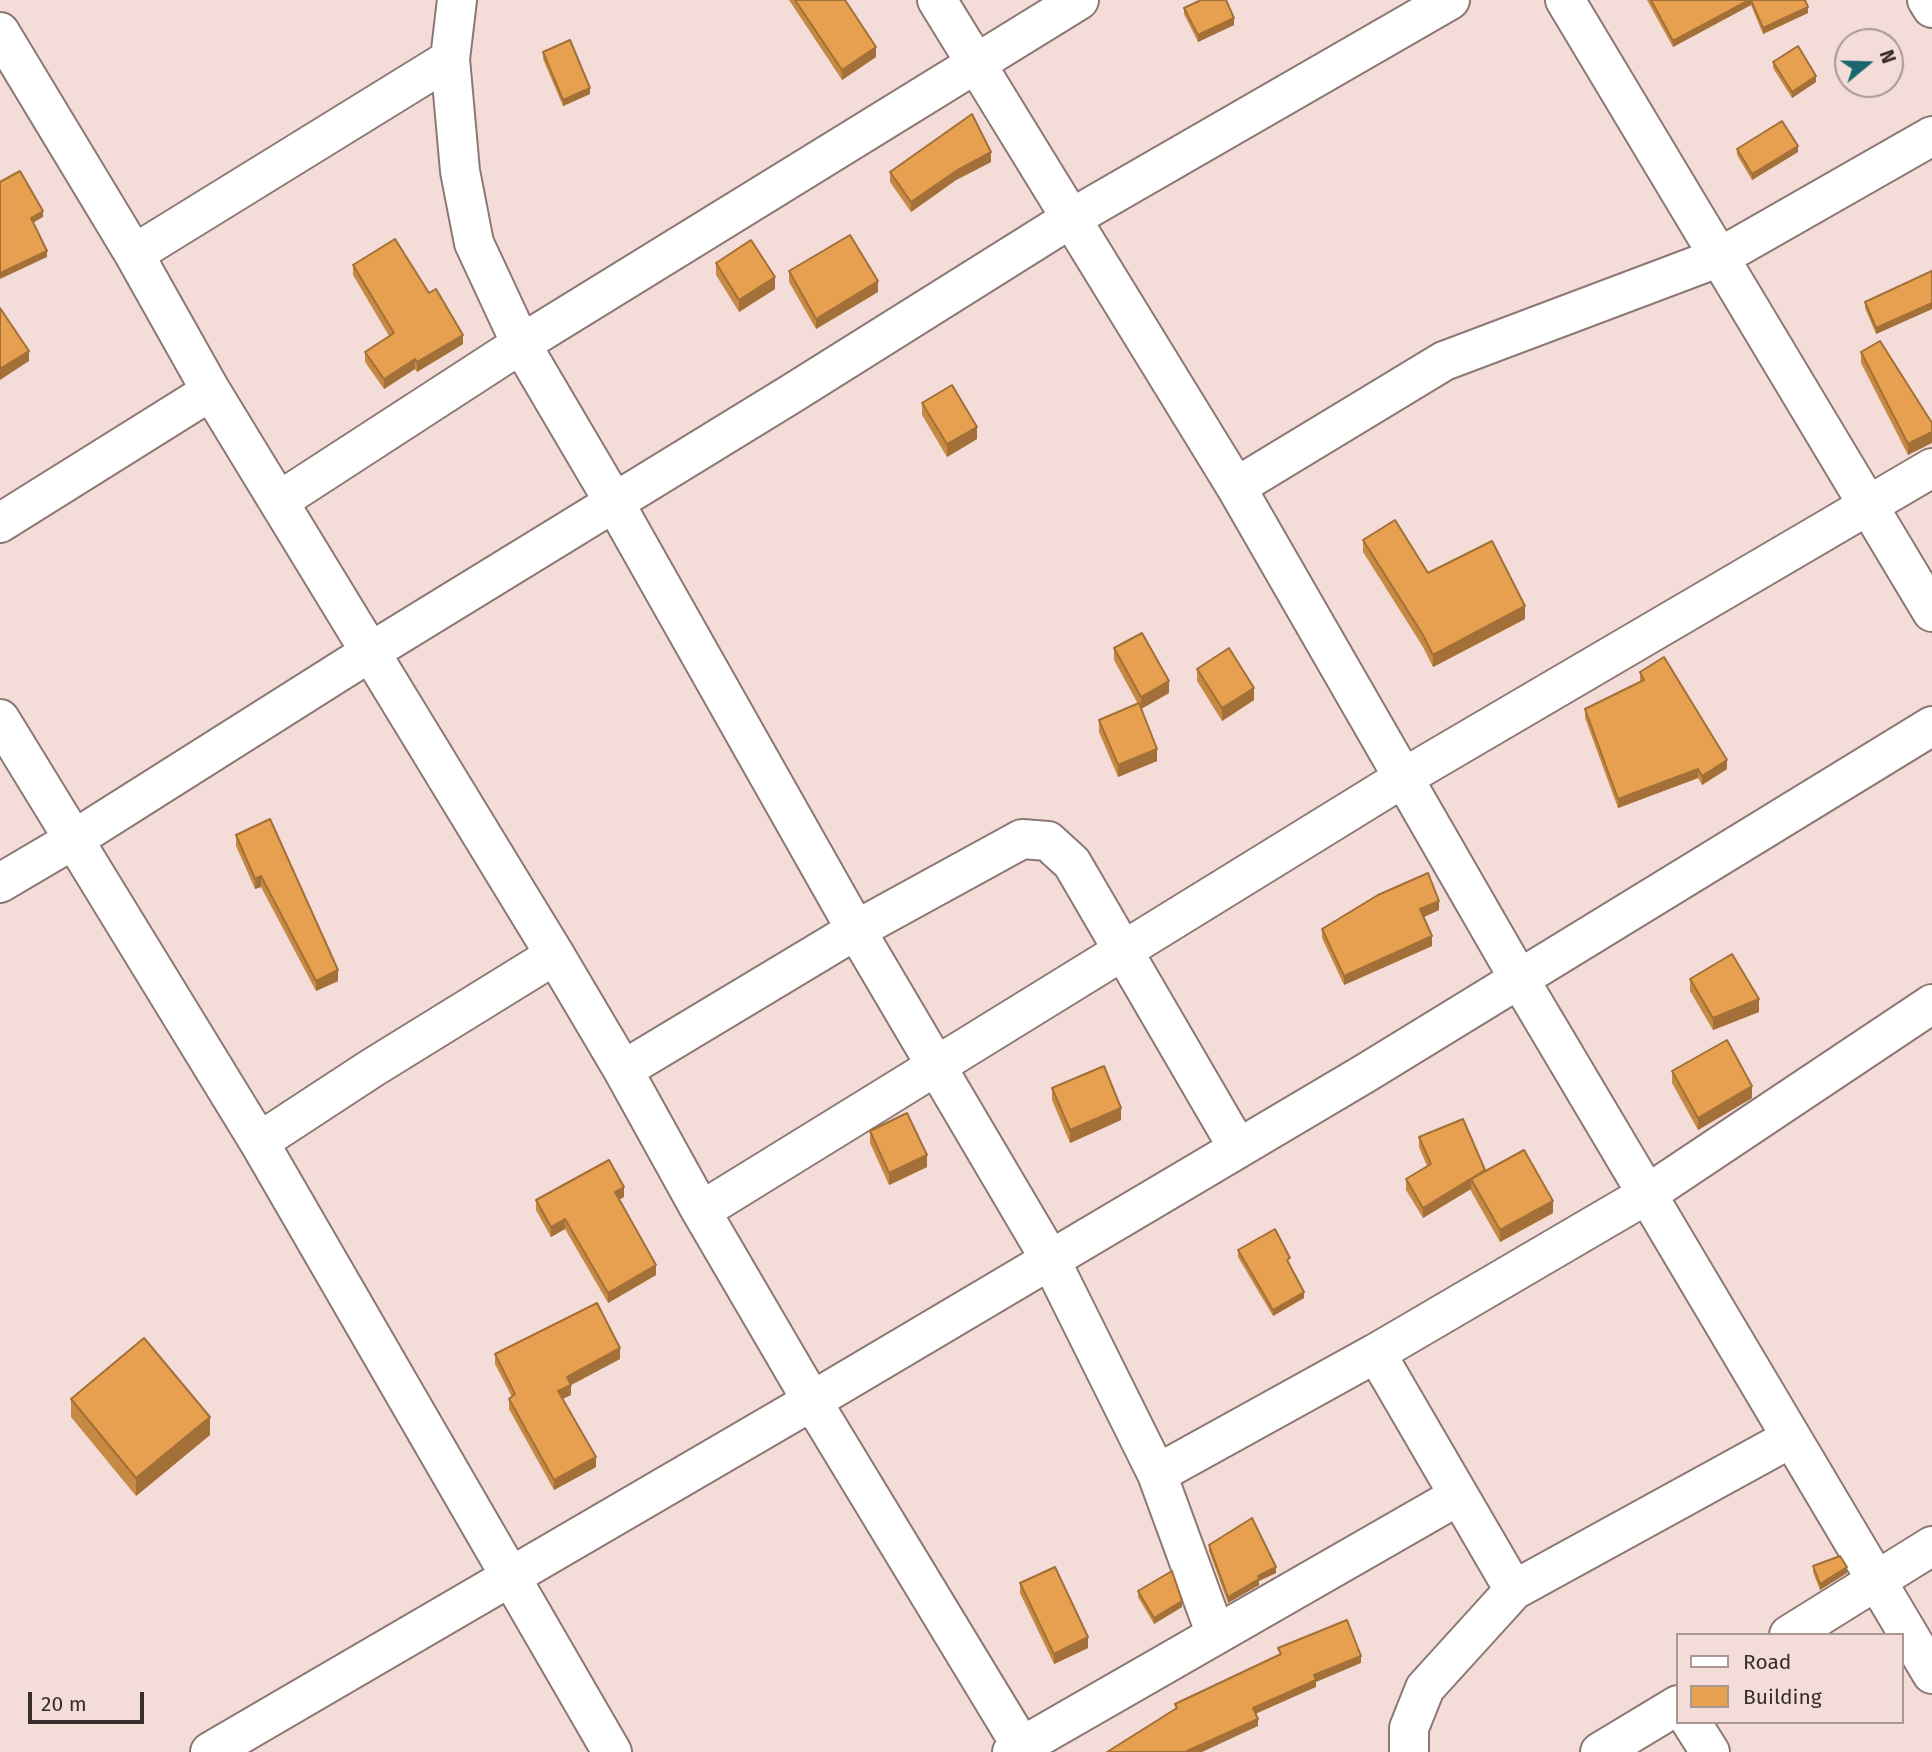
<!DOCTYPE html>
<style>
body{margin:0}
#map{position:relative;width:1932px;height:1752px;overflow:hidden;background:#f4ddd8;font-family:"Fira Sans",sans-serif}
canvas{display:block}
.legend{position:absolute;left:1676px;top:1633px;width:228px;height:91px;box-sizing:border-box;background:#f4ddd8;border:2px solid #a89793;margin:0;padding:9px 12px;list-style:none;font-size:21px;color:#362e2c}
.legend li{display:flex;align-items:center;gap:14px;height:35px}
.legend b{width:35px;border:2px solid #a89793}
.north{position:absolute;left:1834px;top:28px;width:70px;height:70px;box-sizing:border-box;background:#f4ddd8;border:2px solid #a89793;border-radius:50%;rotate:71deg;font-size:19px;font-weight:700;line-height:28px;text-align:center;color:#362e2c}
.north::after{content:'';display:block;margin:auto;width:24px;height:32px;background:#19666d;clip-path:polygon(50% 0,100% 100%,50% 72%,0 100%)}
.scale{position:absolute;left:28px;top:1692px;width:116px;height:32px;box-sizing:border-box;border:4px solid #362e2c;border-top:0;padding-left:9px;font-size:21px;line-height:24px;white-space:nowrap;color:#362e2c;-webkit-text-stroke:5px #f4ddd8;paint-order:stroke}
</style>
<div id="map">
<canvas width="1932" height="1752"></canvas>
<ul class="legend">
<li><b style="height:9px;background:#fff"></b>Road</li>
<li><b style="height:19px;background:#e7a050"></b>Building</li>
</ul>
<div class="north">N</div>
<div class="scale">20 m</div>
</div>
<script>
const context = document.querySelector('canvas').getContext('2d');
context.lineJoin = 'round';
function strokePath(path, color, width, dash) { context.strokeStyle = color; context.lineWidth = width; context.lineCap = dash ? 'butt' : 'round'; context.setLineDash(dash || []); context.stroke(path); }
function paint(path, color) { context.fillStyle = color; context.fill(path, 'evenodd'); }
const street = new Path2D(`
 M 937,0 L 1236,487 L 1518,977 L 1932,1674
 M 1565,0 L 1932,612
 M 1927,0 L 1932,8
 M 0,32 L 134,254 L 211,391 L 555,955 L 623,1070 L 701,1211 L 812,1401 L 1025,1752
 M 450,59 L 460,171 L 474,243 L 521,344 L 614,502 L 856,930 L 1050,1259 L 1157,1474 L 1216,1635
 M 134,254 L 450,59 L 457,0
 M 1236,487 L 1444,361 L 1720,257 L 1932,136
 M 279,501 L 521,344 L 1079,0
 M 0,523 L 211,391
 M 0,719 L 259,1142 L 612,1752
 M 0,883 L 73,840 L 372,651 L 791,394 L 1070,219 L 1450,0
 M 623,1070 L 856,930 L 1022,839 L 1048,841 L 1072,863 L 1238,1148
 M 259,1142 L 372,1068 L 555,955
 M 701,1211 L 1403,778 L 1932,468
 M 1376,1353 L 1514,1590
 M 1157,1474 L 1376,1353 L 1646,1195 L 1932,1004
 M 1789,1635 L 1932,1546
 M 1691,1722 L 1710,1752
 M 210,1752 L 812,1401 L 1364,1074 L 1932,726
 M 1012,1752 L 1458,1496
 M 1409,1752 L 1409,1728 L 1425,1688 L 1514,1590 L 1791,1438
 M 1600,1752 L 1678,1705`);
strokePath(street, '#8c7873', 42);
strokePath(street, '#fff', 38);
paint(new Path2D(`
 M 789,0 L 845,0 L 876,57 L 842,80 Z
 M 1647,0 L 1805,0 L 1808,13 L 1763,34 L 1751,5 L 1673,47 Z
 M 1184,8 L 1234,25 L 1198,42 L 1184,14 Z
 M 543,52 L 590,94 L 563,106 L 543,59 Z
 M 1773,62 L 1816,82 L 1792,98 L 1773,68 Z
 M 1737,149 L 1798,152 L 1752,180 L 1737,155 Z
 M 991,162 L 956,180 L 911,212 L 890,182 L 890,172 Z
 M 716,263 L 775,289 L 739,312 L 716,275 Z
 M 353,265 L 429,293 L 463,344 L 417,372 L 415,369 L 384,389 L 365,362 L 365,352 L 389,336 L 353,275 Z
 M 789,271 L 878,292 L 816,329 L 789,282 Z
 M 1932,271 L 1932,309 L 1876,334 L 1865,308 L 1865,302 Z
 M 1861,352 L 1932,423 L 1908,455 L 1861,363 Z
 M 922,403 L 977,439 L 947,457 L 922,415 Z
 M 1363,540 L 1428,573 L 1525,619 L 1433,667 L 1423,647 L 1363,552 Z
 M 1114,648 L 1169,693 L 1141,709 L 1157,761 L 1118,777 L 1099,732 L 1099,720 L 1138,704 L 1114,660 Z
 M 1197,669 L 1254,700 L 1222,721 L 1197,681 Z
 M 1640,672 L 1727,769 L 1702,785 L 1698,778 L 1618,808 L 1585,718 L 1585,709 L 1640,682 Z
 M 236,835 L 338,981 L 316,991 L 261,887 L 255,889 L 236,846 Z
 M 1439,910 L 1423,917 L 1432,946 L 1344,985 L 1322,938 L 1322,929 Z
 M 1690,979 L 1759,1012 L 1713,1030 L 1690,991 Z
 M 1672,1071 L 1752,1098 L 1698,1130 L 1672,1083 Z
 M 1052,1088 L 1121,1120 L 1070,1143 L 1052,1100 Z
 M 870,1131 L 927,1167 L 889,1185 L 870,1143 Z
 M 1419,1137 L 1485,1172 L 1553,1213 L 1500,1242 L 1471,1191 L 1471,1189 L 1423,1218 L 1406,1190 L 1406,1179 L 1427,1166 L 1419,1147 Z
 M 624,1197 L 619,1200 L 656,1275 L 608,1303 L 565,1229 L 551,1237 L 536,1210 L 536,1200 Z
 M 1238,1250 L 1290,1264 L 1289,1265 L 1304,1298 L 1273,1316 L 1238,1257 Z
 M 495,1354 L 620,1359 L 571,1385 L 571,1395 L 562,1399 L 596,1467 L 554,1490 L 509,1409 L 509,1399 L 512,1397 L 495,1364 Z
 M 71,1399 L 210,1435 L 136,1496 L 71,1417 Z
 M 1209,1545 L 1276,1573 L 1259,1581 L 1259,1585 L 1228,1603 L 1209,1551 Z
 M 1813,1566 L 1847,1573 L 1820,1590 L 1813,1572 Z
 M 1020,1583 L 1088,1648 L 1054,1664 L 1020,1593 Z
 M 1138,1591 L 1182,1607 L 1154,1624 L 1138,1597 Z`), '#c78a45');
paint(new Path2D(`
 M 1749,0 L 1751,0 L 1751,5 L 1673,47 L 1673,41 Z
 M 1808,7 L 1808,13 L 1763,34 L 1763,28 Z
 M 1234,18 L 1234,25 L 1198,42 L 1198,35 Z
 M 876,47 L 876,57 L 842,80 L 842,70 Z
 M 1816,76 L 1816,82 L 1792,98 L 1792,92 Z
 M 590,88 L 590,94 L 563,106 L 563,100 Z
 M 1798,146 L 1798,152 L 1752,180 L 1752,174 Z
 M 991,152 L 991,162 L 956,180 L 911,212 L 911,202 L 956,171 Z
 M 43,211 L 43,217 L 31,224 L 31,218 Z
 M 47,251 L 47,257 L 0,279 L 0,273 Z
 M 775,277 L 775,289 L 739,312 L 739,300 Z
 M 878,281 L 878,292 L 816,329 L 816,319 Z
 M 1932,303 L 1932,309 L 1876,334 L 1876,328 Z
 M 463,335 L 463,344 L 417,372 L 417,362 Z
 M 29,351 L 29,361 L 0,380 L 0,369 Z
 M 415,359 L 415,369 L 384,389 L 384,379 Z
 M 977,427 L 977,439 L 947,457 L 947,444 Z
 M 1932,432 L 1932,443 L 1908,455 L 1908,444 Z
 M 1525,606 L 1525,619 L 1433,667 L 1433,655 Z
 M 1169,681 L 1169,693 L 1141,709 L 1141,697 Z
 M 1254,688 L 1254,700 L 1222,721 L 1222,708 Z
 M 1157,749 L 1157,761 L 1118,777 L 1118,765 Z
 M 1727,760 L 1727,769 L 1702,785 L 1702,776 Z
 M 1698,769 L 1698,778 L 1618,808 L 1618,799 Z
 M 261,876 L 261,887 L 255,889 L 255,879 Z
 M 1439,901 L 1439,910 L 1420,919 L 1420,909 Z
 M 1432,936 L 1432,946 L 1344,985 L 1344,976 Z
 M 338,970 L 338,981 L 316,991 L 316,981 Z
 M 1759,999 L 1759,1012 L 1713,1030 L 1713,1018 Z
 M 1752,1086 L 1752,1098 L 1698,1130 L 1698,1118 Z
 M 1121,1108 L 1121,1120 L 1070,1143 L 1070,1130 Z
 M 927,1155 L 927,1167 L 889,1185 L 889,1173 Z
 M 1485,1170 L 1485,1181 L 1471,1179 L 1471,1189 L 1423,1218 L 1423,1208 Z
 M 624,1187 L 624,1197 L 615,1202 L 615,1192 Z
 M 1553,1201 L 1553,1213 L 1500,1242 L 1500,1230 Z
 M 565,1219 L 565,1229 L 551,1237 L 551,1227 Z
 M 656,1265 L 656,1275 L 608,1303 L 608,1293 Z
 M 1304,1292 L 1304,1298 L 1273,1316 L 1273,1310 Z
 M 620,1348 L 620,1359 L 571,1385 L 571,1395 L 558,1401 L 558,1391 L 567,1377 Z
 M 210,1417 L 210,1435 L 136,1496 L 136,1478 Z
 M 596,1457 L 596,1467 L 554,1490 L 554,1480 Z
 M 1276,1567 L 1276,1573 L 1259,1581 L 1259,1585 L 1228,1603 L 1228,1597 L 1258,1576 Z
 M 1847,1567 L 1847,1573 L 1820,1590 L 1820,1584 Z
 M 1182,1601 L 1182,1607 L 1154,1624 L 1154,1618 Z
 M 1088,1637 L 1088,1648 L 1054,1664 L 1054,1654 Z
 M 1361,1656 L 1361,1663 L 1316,1682 L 1316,1687 L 1253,1715 L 1253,1708 L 1314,1675 Z
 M 1258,1719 L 1258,1726 L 1202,1752 L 1185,1752 Z`), '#a27038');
const building = new Path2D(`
 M 795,0 L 845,0 L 876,47 L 842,70 Z
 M 1201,0 L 1226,0 L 1234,18 L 1198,35 L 1184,8 Z
 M 1651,0 L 1749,0 L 1673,41 Z
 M 1751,0 L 1805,0 L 1808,7 L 1763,28 Z
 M 570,40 L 590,88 L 563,100 L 543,52 Z
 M 1798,46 L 1816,76 L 1792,92 L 1773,62 Z
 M 972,114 L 991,152 L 956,171 L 911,202 L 890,172 Z
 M 1782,121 L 1798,146 L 1752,174 L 1737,149 Z
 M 20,171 L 43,211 L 31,218 L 47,251 L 0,273 L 0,182 Z
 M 850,235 L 878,281 L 816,319 L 789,271 Z
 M 395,239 L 429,293 L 436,289 L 463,335 L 417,362 L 415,359 L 384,379 L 365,352 L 394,333 L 353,265 Z
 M 751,240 L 775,277 L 739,300 L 716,263 Z
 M 1932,271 L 1932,303 L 1876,328 L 1865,302 Z
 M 0,308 L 29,351 L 0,369 Z
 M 1880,341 L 1932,423 L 1932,432 L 1908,444 L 1861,352 Z
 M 952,385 L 977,427 L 947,444 L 922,403 Z
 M 1395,520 L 1428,573 L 1492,541 L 1525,606 L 1433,655 L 1423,635 L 1363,540 Z
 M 1142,633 L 1169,681 L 1141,697 L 1114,648 Z
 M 1229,648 L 1254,688 L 1222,708 L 1197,669 Z
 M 1664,657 L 1727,760 L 1702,776 L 1698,769 L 1618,799 L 1585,709 L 1644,680 L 1640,672 Z
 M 1139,703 L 1157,749 L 1118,765 L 1099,720 Z
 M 270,819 L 338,970 L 316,981 L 261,876 L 255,879 L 236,835 Z
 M 1428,873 L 1439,901 L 1420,909 L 1432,936 L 1344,976 L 1322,929 L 1378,895 Z
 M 1732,954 L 1759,999 L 1713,1018 L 1690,979 Z
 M 1727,1040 L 1752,1086 L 1698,1118 L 1672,1071 Z
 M 1104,1066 L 1121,1108 L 1070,1130 L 1052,1088 Z
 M 907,1113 L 927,1155 L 889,1173 L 870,1131 Z
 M 1463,1119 L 1485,1170 L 1423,1208 L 1406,1179 L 1431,1164 L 1419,1137 Z
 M 1524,1150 L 1553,1201 L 1500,1230 L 1471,1179 Z
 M 609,1160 L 624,1187 L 615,1192 L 656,1265 L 608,1293 L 565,1219 L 551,1227 L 536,1200 Z
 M 1275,1229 L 1290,1258 L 1287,1260 L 1304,1292 L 1273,1310 L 1238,1250 Z
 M 597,1303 L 620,1348 L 567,1377 L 571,1385 L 558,1391 L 596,1457 L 554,1480 L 509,1399 L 515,1394 L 495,1354 Z
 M 144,1338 L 210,1417 L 136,1478 L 71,1399 Z
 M 1252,1518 L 1276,1567 L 1258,1576 L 1259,1579 L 1228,1597 L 1209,1545 Z
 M 1840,1556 L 1847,1567 L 1820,1584 L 1813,1566 Z
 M 1055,1567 L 1088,1637 L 1054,1654 L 1020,1583 Z
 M 1172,1571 L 1182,1601 L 1154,1618 L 1138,1591 Z
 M 1347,1620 L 1361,1656 L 1314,1675 L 1316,1680 L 1253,1708 L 1258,1719 L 1185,1752 L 1107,1752 L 1177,1708 L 1175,1704 L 1281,1654 L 1278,1648 Z`);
paint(building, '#e7a050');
strokePath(building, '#a27038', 2);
</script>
